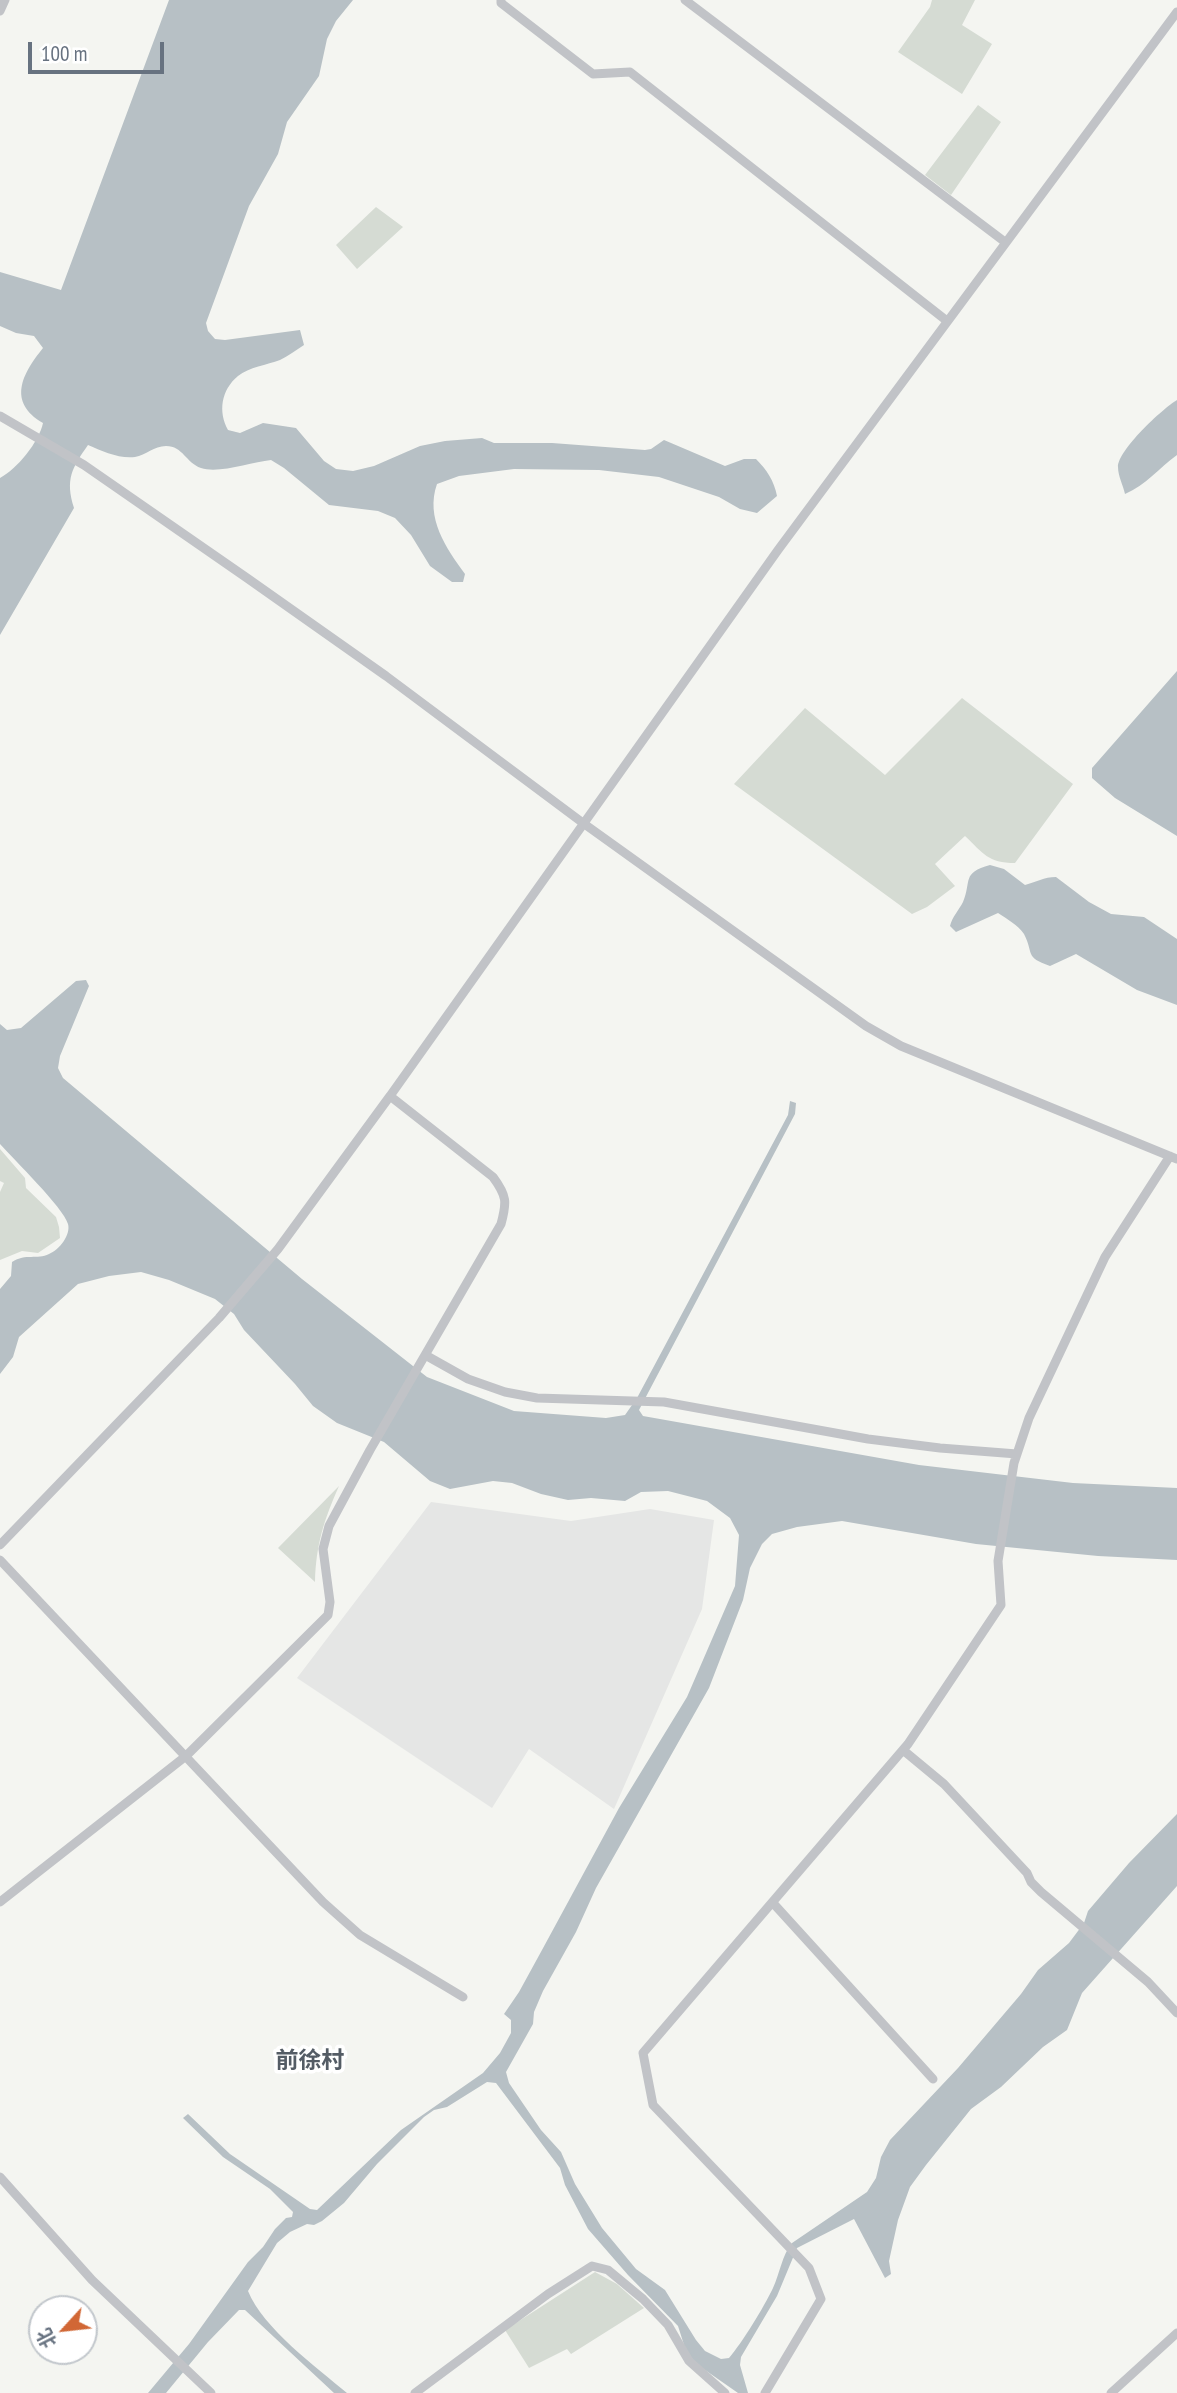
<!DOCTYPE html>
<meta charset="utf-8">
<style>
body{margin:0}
#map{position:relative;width:1177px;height:2393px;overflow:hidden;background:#f4f5f1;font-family:"PT Sans Narrow","Noto Sans SC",sans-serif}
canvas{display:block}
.north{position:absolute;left:28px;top:2295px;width:70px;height:70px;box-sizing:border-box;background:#fff;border:2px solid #c2c7cc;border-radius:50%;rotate:243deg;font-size:19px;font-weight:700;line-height:28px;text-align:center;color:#677280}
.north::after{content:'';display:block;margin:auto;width:24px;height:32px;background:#d16735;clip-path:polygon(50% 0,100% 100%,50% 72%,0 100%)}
.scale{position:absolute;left:28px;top:42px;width:136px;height:32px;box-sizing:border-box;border:4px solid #677280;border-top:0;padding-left:9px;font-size:21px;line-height:24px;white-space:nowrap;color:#677280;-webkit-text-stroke:5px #fff;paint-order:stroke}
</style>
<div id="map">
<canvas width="1177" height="2393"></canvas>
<div class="north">北</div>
<div class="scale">100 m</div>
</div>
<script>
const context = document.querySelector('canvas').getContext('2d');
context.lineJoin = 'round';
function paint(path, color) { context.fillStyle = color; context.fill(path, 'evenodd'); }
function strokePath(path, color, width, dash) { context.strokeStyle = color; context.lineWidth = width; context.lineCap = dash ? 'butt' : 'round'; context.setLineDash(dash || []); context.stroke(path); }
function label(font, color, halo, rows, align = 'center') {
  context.font = font + ' "PT Sans Narrow","Noto Sans SC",sans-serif'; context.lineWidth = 7; context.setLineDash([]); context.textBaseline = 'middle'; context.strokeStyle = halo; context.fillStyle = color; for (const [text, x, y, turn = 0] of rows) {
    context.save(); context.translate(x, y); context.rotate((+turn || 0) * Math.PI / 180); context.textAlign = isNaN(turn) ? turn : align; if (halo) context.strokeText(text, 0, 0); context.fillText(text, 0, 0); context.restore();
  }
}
paint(new Path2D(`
 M 431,1502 L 571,1521 L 650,1509 L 714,1520 L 702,1609 L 614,1809 L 529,1749 L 492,1808 L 297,1678 Z`), '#e5e6e5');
paint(new Path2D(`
 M 932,0 L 975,0 L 962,25 L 992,44 L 962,94 L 898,52 L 930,7 Z
 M 978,105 L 1001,122 L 951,195 L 925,175 Z
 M 376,207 L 403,227 L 357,269 L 336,245 Z
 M 962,698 L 1073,784 L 1015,863 C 988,863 983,853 965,836 L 935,864 L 955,886 L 927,907 L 912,914 L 734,784 L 805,708 L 885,775 Z
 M 0,1149 L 25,1178 L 26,1188 L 56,1217 L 59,1227 L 60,1238 L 38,1253 L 22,1251 L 0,1260 L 0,1192 L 4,1183 L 0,1181 Z
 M 339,1486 C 324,1520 316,1544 315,1582 L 278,1548 Z
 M 595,2272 L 617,2284 L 644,2308 L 571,2354 L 567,2349 L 529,2368 L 505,2330 Z`), '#d5dbd3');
paint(new Path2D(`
 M 169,0 L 353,0 L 336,21 L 327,39 L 319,76 L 287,122 L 278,154 L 249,206 L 206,323 L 208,331 L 215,339 L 225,340 L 300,330 L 304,345 C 296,350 288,356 280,360 C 267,365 249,367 238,376 C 221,390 218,412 228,430 L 240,433 L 263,423 L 296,428 L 324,461 L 336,469 L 353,471 L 374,466 L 420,446 L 445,441 L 482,438 L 494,443 L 552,443 L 645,450 L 651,449 L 664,440 L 725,466 L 744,459 L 756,459 C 767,470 774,481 777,496 L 757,513 L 740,509 L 719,497 L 659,477 L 599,470 L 514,469 L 459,476 L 437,484 C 425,518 446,548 465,574 L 463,582 L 452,582 L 430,566 L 411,535 L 395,518 L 378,511 L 329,505 L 284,468 L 271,460 C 251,462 219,474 201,468 C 186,463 183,446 166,446 C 154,446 146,455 135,457 C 119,459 102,451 88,445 C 72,468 65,479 74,508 L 0,635 L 0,478 C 17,469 39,442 43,423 C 7,402 22,374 43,348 L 34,336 L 16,333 L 0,326 L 0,272 L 61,290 Z
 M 1177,400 L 1177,455 C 1159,468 1146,485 1125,494 C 1123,485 1118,476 1118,467 C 1118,450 1162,409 1177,400 Z
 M 1177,671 L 1177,836 L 1115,798 L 1092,778 L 1092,768 Z
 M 990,865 L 1004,869 L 1025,885 C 1036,882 1044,877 1056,877 L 1089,902 L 1111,914 L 1144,917 L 1177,939 L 1177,1005 L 1137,990 L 1076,954 L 1050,966 C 1024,957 1034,953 1024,934 C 1018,925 1007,919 998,913 L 956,932 L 950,926 C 952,917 959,910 963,902 C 972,881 961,873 990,865 Z
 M 86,980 L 89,986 L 60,1056 L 58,1068 L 63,1078 L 302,1279 L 427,1377 L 514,1411 L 606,1418 L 625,1415 L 637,1398 L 788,1115 L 790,1101 L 796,1103 L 795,1114 L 639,1410 L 643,1416 L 919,1465 L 1073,1483 L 1177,1488 L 1177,1560 L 1098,1556 L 976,1544 L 842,1521 L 797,1527 L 772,1534 L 762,1544 L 750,1568 L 743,1600 L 709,1688 L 596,1888 L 576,1932 L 543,1991 L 534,2012 L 533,2024 L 506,2072 L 509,2083 L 541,2130 L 561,2152 L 575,2184 L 602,2228 L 636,2269 L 665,2290 L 696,2340 L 705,2351 L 721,2359 L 729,2358 C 742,2343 764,2307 773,2288 C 780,2273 782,2255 792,2243 L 867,2192 L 876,2178 L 881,2157 L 890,2140 L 958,2068 L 1021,1994 L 1038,1970 L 1069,1943 L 1084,1923 L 1088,1911 L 1129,1863 L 1177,1814 L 1177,1886 L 1082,1993 L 1067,2030 L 1043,2047 L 1001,2087 L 971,2109 L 926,2165 L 910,2187 L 898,2220 L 889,2261 L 891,2274 L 885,2278 L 854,2219 L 797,2248 L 777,2296 L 741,2357 L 740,2365 L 748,2393 L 738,2393 L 695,2363 L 685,2348 L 678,2326 L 628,2275 L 588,2229 L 565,2185 L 560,2168 L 496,2083 L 487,2082 L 447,2107 L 434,2110 L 424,2117 L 377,2164 L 344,2203 L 322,2221 L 314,2225 L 307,2224 L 290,2232 L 277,2243 L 248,2291 C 263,2328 316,2367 347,2393 L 334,2393 L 245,2310 L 239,2310 L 208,2342 L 166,2393 L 148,2393 L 189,2344 L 248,2262 L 263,2247 L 275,2229 L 286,2218 L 292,2217 L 293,2212 L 270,2189 L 223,2157 L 183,2118 L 188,2114 L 230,2154 L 310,2209 L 317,2210 L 401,2130 L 483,2073 L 500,2053 L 511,2033 L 511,2020 L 504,2014 L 519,1992 L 542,1950 L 619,1808 L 687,1697 L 735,1586 L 739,1535 L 730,1518 L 707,1501 L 668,1491 L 641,1492 L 625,1501 L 591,1498 L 568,1500 L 541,1494 L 512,1483 L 493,1481 L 450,1489 L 430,1481 L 384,1442 L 337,1423 L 313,1406 L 295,1384 L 244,1330 L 234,1314 L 215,1299 L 169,1280 L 141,1272 L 109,1276 L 78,1284 L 19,1337 L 13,1357 L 0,1374 L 0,1289 L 11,1276 L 12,1262 C 26,1253 37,1260 49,1254 C 59,1250 71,1235 68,1224 C 63,1207 14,1160 0,1144 L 0,1024 L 7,1030 L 21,1028 L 76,981 Z`), '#b7c0c5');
strokePath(new Path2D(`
 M 501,0 L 501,3 L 593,74 L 630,72 L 947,321
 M 685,0 L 1005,242
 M 0,11 L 5,0
 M 0,416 L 84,465 L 247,578 L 386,676 L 583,823 L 866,1026 L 901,1046 L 1177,1159
 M 427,1356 L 468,1379 L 505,1392 L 537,1398 L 664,1402 L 868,1439 L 940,1448 L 1017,1454
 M 0,1545 L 219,1318 L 278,1249 L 390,1096
 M 0,1560 L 323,1902 L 360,1935 L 463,1997
 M 903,1750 L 944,1784 L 1027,1873 L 1031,1882 L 1041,1892 L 1148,1982 L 1177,2013
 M 0,1902 L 186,1756 L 328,1615 L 330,1602 L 323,1549 L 329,1526 L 370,1450 L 501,1224 C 507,1202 507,1196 493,1177 L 390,1096 L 778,550 L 1177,12
 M 773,1903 L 933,2079
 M 0,2177 L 92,2280 L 211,2393
 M 415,2393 L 548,2294 L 592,2266 L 608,2270 L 643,2299 L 668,2325 L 689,2361 L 725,2393
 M 765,2393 L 821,2299 L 809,2268 L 653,2105 L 643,2053 L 908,1744 L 1001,1605 L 998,1561 L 1014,1463 L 1029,1418 L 1105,1257 L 1170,1156
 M 1111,2393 L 1177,2333`), '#c1c3c7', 9);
label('bold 23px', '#545c65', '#fff', [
 ["前徐村",310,2061]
]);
</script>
